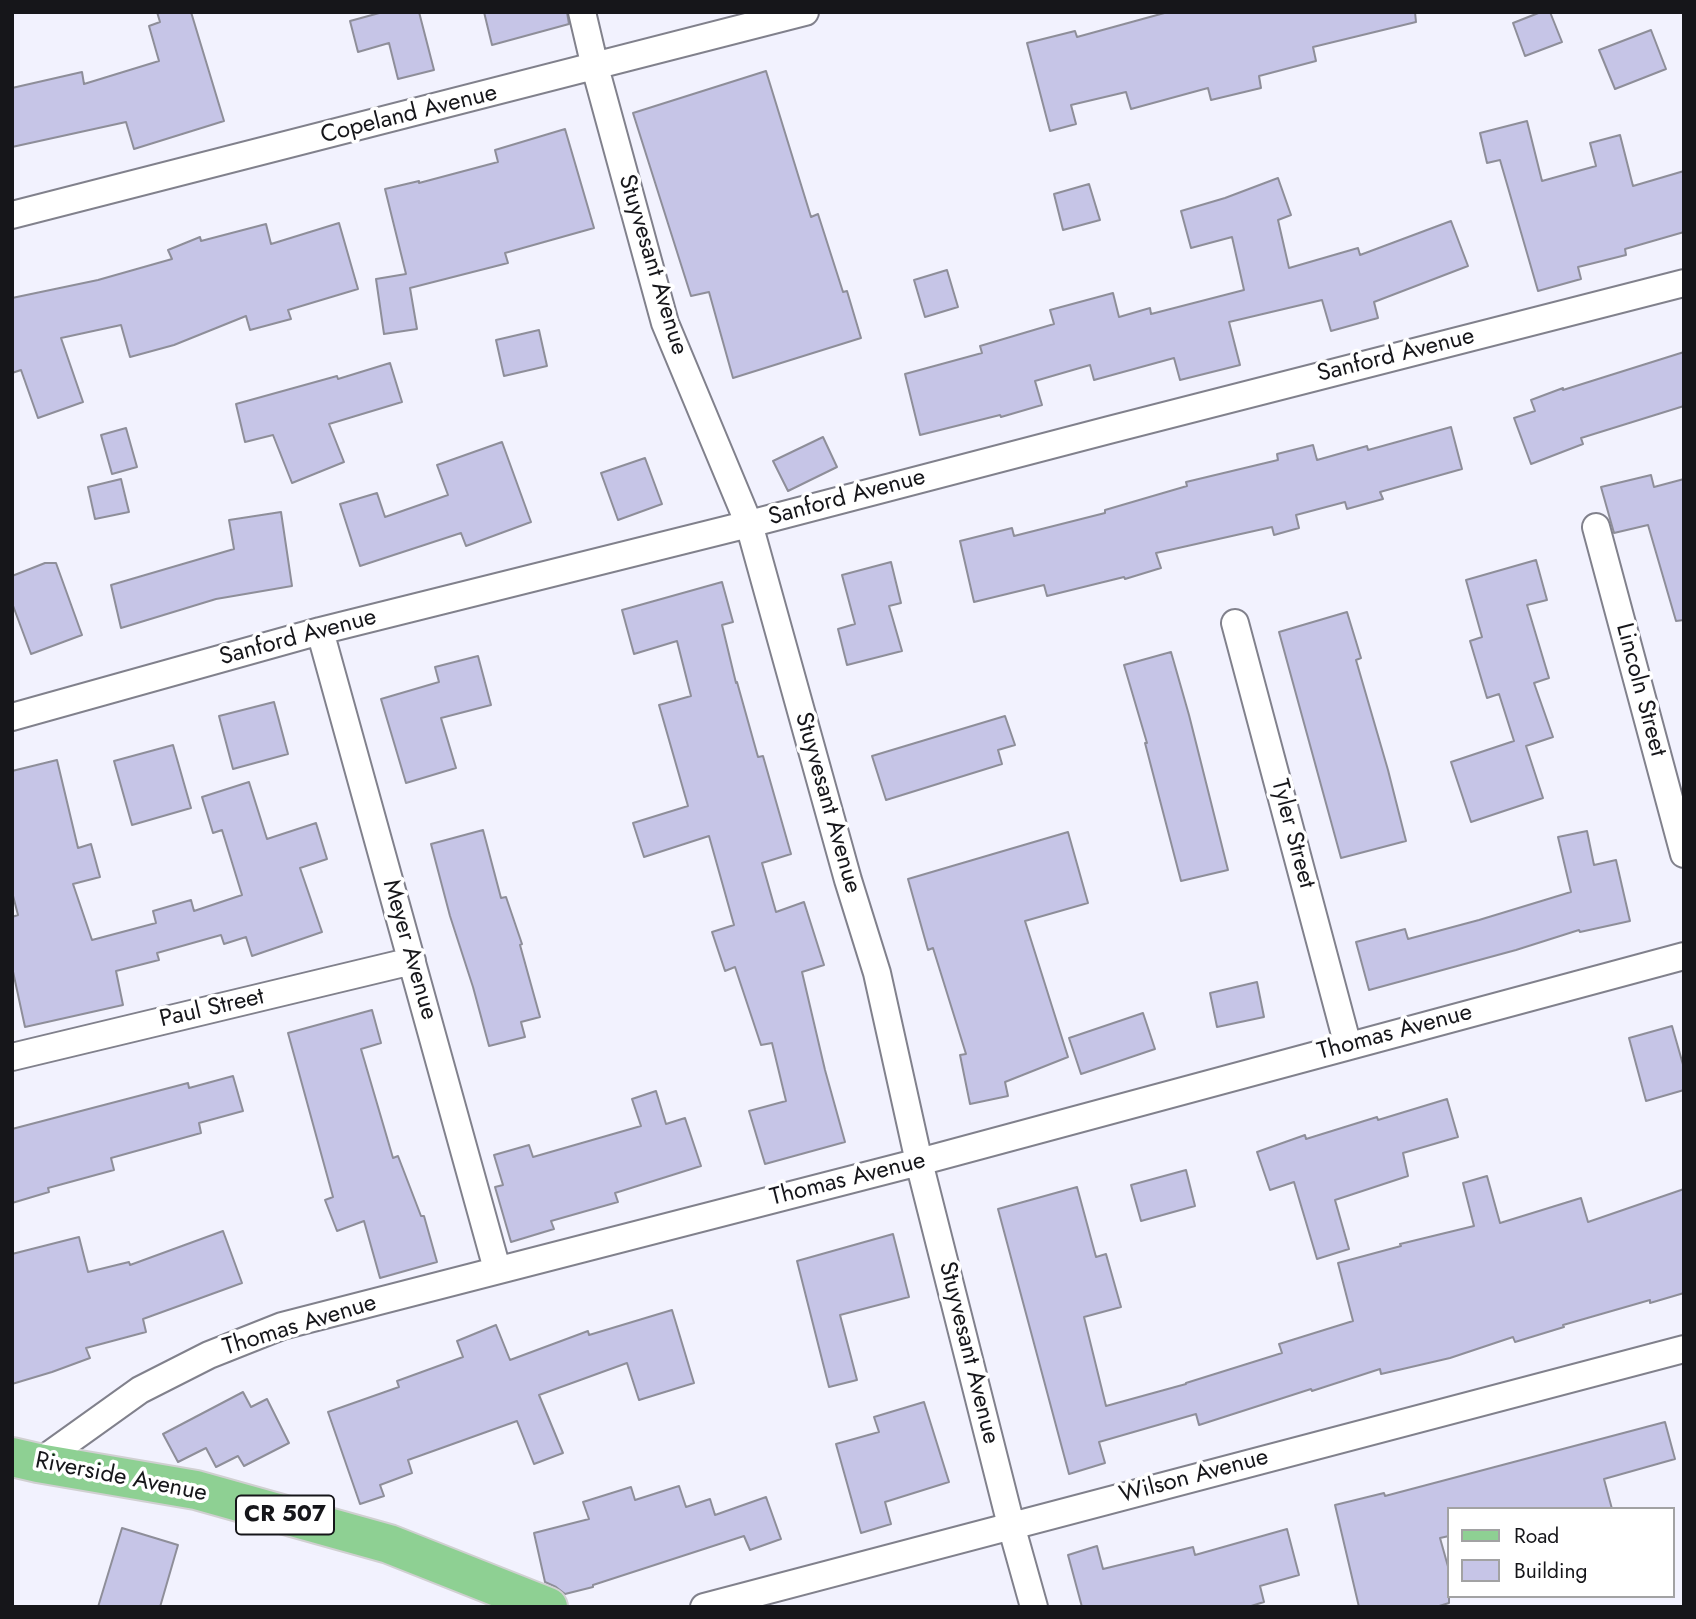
<!DOCTYPE html>
<style>
body{margin:0}
#map{position:relative;width:1696px;height:1619px;overflow:hidden;background:#f2f2fe;font-family:Jost,sans-serif}
canvas{display:block}
.frame{position:absolute;inset:0;border:14px solid #16161a;pointer-events:none}
.legend{position:absolute;left:1447px;top:1507px;width:228px;height:91px;box-sizing:border-box;background:#fff;border:2px solid #a2a2a3;margin:0;padding:9px 12px;list-style:none;font-size:21px;color:#16161a}
.legend li{display:flex;align-items:center;gap:14px;height:35px}
.legend b{width:35px;border:2px solid #a2a2a3}
</style>
<div id="map">
<canvas width="1696" height="1619"></canvas>
<div class="frame"></div>
<ul class="legend">
<li><b style="height:9px;background:#8ed093"></b>Road</li>
<li><b style="height:19px;background:#c6c5e7"></b>Building</li>
</ul>
</div>
<script>
const context = document.querySelector('canvas').getContext('2d');
context.lineJoin = 'round';
function paint(path, color) { context.fillStyle = color; context.fill(path, 'evenodd'); }
function strokePath(path, color, width, dash) { context.strokeStyle = color; context.lineWidth = width; context.lineCap = dash ? 'butt' : 'round'; context.setLineDash(dash || []); context.stroke(path); }
function label(font, color, halo, rows, align = 'center') {
  context.font = font + ' Jost,sans-serif'; context.lineWidth = 7; context.setLineDash([]); context.textBaseline = 'middle'; context.strokeStyle = halo; context.fillStyle = color; for (const [text, x, y, turn = 0] of rows) {
    context.save(); context.translate(x, y); context.rotate((+turn || 0) * Math.PI / 180); context.textAlign = isNaN(turn) ? turn : align; if (halo) context.strokeText(text, 0, 0); context.fillText(text, 0, 0); context.restore();
  }
}
const building = new Path2D(`
 M 157,12 L 191,12 L 224,121 L 134,149 L 126,122 L 12,147 L 12,88 L 82,72 L 84,84 L 159,61 L 149,26 L 160,22 Z
 M 383,12 L 419,12 L 434,70 L 398,79 L 389,43 L 358,52 L 350,21 Z
 M 484,12 L 567,12 L 569,24 L 492,45 Z
 M 1168,12 L 1415,12 L 1416,22 L 1313,47 L 1316,61 L 1259,76 L 1261,88 L 1211,100 L 1208,88 L 1131,109 L 1126,92 L 1071,105 L 1076,124 L 1050,131 L 1027,43 L 1075,31 L 1077,37 Z
 M 1541,12 L 1550,12 L 1562,42 L 1525,56 L 1513,23 Z
 M 1651,30 L 1666,69 L 1615,89 L 1599,50 Z
 M 766,71 L 811,217 L 818,214 L 843,292 L 847,291 L 861,338 L 733,378 L 709,292 L 691,296 L 633,113 Z
 M 1527,121 L 1542,181 L 1596,166 L 1590,143 L 1620,135 L 1633,186 L 1684,171 L 1684,232 L 1625,249 L 1626,255 L 1578,267 L 1581,279 L 1538,291 L 1500,160 L 1487,163 L 1480,133 Z
 M 565,129 L 594,228 L 505,253 L 508,263 L 410,288 L 417,329 L 384,334 L 376,279 L 406,274 L 385,189 L 419,181 L 419,183 L 498,162 L 495,150 Z
 M 1278,178 L 1291,215 L 1278,220 L 1289,268 L 1358,248 L 1360,255 L 1451,221 L 1468,266 L 1374,302 L 1378,318 L 1331,331 L 1322,300 L 1229,322 L 1240,365 L 1180,380 L 1174,358 L 1094,380 L 1090,365 L 1035,381 L 1042,405 L 1001,417 L 1000,415 L 920,435 L 905,374 L 982,353 L 980,346 L 1054,324 L 1050,310 L 1113,293 L 1119,317 L 1150,308 L 1151,314 L 1244,290 L 1232,237 L 1191,248 L 1181,211 L 1225,198 Z
 M 1089,184 L 1100,220 L 1063,230 L 1054,194 Z
 M 339,223 L 358,289 L 288,310 L 291,319 L 250,330 L 246,316 L 174,345 L 130,357 L 121,325 L 61,338 L 83,402 L 38,418 L 21,370 L 12,373 L 12,298 L 98,280 L 172,259 L 168,250 L 200,237 L 201,241 L 266,224 L 271,244 Z
 M 947,270 L 958,307 L 925,317 L 914,280 Z
 M 539,330 L 547,366 L 504,376 L 496,340 Z
 M 1684,352 L 1684,406 L 1581,438 L 1583,444 L 1531,464 L 1514,418 L 1535,411 L 1531,400 L 1563,388 L 1563,390 Z
 M 390,363 L 402,402 L 329,424 L 344,462 L 292,483 L 273,435 L 245,442 L 236,404 L 337,376 L 338,379 Z
 M 1451,427 L 1462,469 L 1380,492 L 1383,499 L 1347,509 L 1345,502 L 1296,515 L 1299,528 L 1274,535 L 1272,527 L 1156,553 L 1161,568 L 1125,579 L 1124,577 L 1047,596 L 1044,585 L 974,602 L 960,541 L 1012,528 L 1014,536 L 1105,513 L 1105,510 L 1187,486 L 1186,482 L 1278,460 L 1277,454 L 1313,445 L 1317,460 L 1367,446 L 1368,450 Z
 M 126,428 L 137,467 L 112,474 L 101,435 Z
 M 823,437 L 837,467 L 788,491 L 773,461 Z
 M 502,442 L 531,522 L 466,546 L 461,533 L 360,566 L 340,504 L 377,493 L 385,517 L 448,495 L 437,465 Z
 M 645,458 L 662,504 L 618,520 L 601,473 Z
 M 1651,475 L 1654,487 L 1684,479 L 1684,620 L 1676,621 L 1648,525 L 1614,533 L 1601,487 Z
 M 121,479 L 129,512 L 95,519 L 88,487 Z
 M 281,512 L 292,586 L 216,599 L 121,628 L 111,585 L 234,549 L 229,520 Z
 M 1536,560 L 1547,600 L 1527,605 L 1549,678 L 1534,683 L 1553,737 L 1526,746 L 1543,798 L 1471,822 L 1451,762 L 1514,741 L 1499,694 L 1487,698 L 1470,641 L 1482,637 L 1466,580 Z
 M 891,562 L 901,603 L 889,606 L 902,651 L 847,665 L 838,629 L 855,624 L 842,575 Z
 M 45,563 L 56,563 L 82,635 L 31,654 L 12,603 L 12,576 Z
 M 722,582 L 733,622 L 722,625 L 736,683 L 737,682 L 758,757 L 763,756 L 791,854 L 762,863 L 776,912 L 804,902 L 824,965 L 802,972 L 825,1070 L 845,1142 L 765,1164 L 749,1111 L 786,1101 L 772,1043 L 761,1045 L 735,967 L 725,971 L 712,932 L 734,925 L 709,836 L 644,857 L 633,823 L 688,806 L 659,705 L 691,696 L 677,641 L 634,654 L 622,610 Z
 M 1347,612 L 1361,658 L 1356,660 L 1388,770 L 1406,841 L 1341,858 L 1279,632 Z
 M 1171,652 L 1189,715 L 1228,870 L 1181,881 L 1145,743 L 1147,743 L 1124,665 Z
 M 478,656 L 491,705 L 441,718 L 456,768 L 406,783 L 381,699 L 439,682 L 435,667 Z
 M 274,702 L 288,754 L 233,769 L 219,716 Z
 M 1005,716 L 1015,745 L 998,750 L 1002,764 L 886,800 L 872,756 Z
 M 173,745 L 191,808 L 132,825 L 114,761 Z
 M 57,760 L 78,848 L 91,844 L 100,877 L 73,884 L 92,940 L 156,923 L 153,911 L 191,900 L 194,911 L 242,895 L 222,830 L 213,833 L 202,797 L 249,782 L 267,839 L 316,823 L 327,859 L 300,868 L 322,932 L 252,956 L 246,937 L 224,944 L 221,935 L 157,953 L 159,960 L 116,971 L 123,1005 L 25,1027 L 12,967 L 12,917 L 18,915 L 12,892 L 12,771 Z
 M 483,830 L 501,898 L 506,897 L 522,944 L 520,945 L 540,1017 L 521,1022 L 525,1037 L 489,1046 L 473,987 L 450,916 L 431,844 Z
 M 1587,831 L 1594,865 L 1616,860 L 1630,921 L 1580,932 L 1579,930 L 1516,950 L 1369,990 L 1356,942 L 1405,929 L 1408,939 L 1479,920 L 1571,892 L 1558,837 Z
 M 1068,832 L 1088,903 L 1025,921 L 1068,1057 L 1005,1082 L 1008,1096 L 970,1104 L 960,1055 L 966,1054 L 933,948 L 928,950 L 908,879 Z
 M 1257,982 L 1264,1017 L 1217,1027 L 1210,993 Z
 M 372,1010 L 381,1043 L 361,1049 L 393,1158 L 398,1156 L 421,1216 L 424,1216 L 437,1262 L 380,1278 L 364,1221 L 337,1231 L 325,1200 L 333,1197 L 288,1033 Z
 M 1143,1013 L 1155,1049 L 1081,1074 L 1069,1038 Z
 M 1672,1026 L 1684,1068 L 1684,1090 L 1646,1101 L 1629,1038 Z
 M 233,1076 L 243,1111 L 199,1123 L 201,1133 L 111,1158 L 114,1170 L 48,1188 L 49,1192 L 12,1203 L 12,1129 L 188,1083 L 189,1088 Z
 M 656,1091 L 666,1124 L 685,1118 L 701,1166 L 615,1193 L 618,1202 L 551,1221 L 554,1229 L 511,1242 L 495,1187 L 503,1185 L 494,1155 L 529,1145 L 533,1157 L 641,1126 L 632,1099 Z
 M 1447,1099 L 1458,1137 L 1403,1153 L 1408,1176 L 1335,1200 L 1349,1249 L 1317,1259 L 1294,1182 L 1270,1190 L 1257,1152 L 1305,1135 L 1306,1139 L 1377,1117 L 1378,1120 Z
 M 1186,1170 L 1195,1206 L 1141,1221 L 1131,1185 Z
 M 1487,1176 L 1500,1223 L 1581,1198 L 1588,1222 L 1684,1189 L 1684,1293 L 1650,1303 L 1650,1300 L 1563,1325 L 1564,1327 L 1515,1342 L 1513,1337 L 1450,1358 L 1381,1374 L 1380,1369 L 1312,1391 L 1311,1389 L 1199,1425 L 1196,1414 L 1099,1442 L 1105,1463 L 1069,1474 L 998,1209 L 1077,1187 L 1096,1257 L 1106,1254 L 1121,1307 L 1084,1317 L 1106,1406 L 1186,1384 L 1186,1383 L 1282,1353 L 1279,1344 L 1353,1321 L 1338,1263 L 1401,1246 L 1400,1244 L 1474,1226 L 1463,1183 Z
 M 223,1231 L 242,1283 L 143,1319 L 146,1332 L 86,1348 L 90,1358 L 52,1372 L 12,1384 L 12,1254 L 79,1237 L 88,1272 L 129,1262 L 130,1265 Z
 M 893,1234 L 909,1297 L 840,1315 L 857,1380 L 829,1387 L 797,1261 Z
 M 672,1310 L 694,1383 L 639,1400 L 627,1363 L 539,1395 L 563,1453 L 534,1464 L 517,1421 L 408,1460 L 412,1473 L 380,1485 L 384,1496 L 360,1504 L 328,1412 L 399,1387 L 397,1381 L 463,1357 L 457,1341 L 496,1325 L 510,1360 L 588,1331 L 589,1335 Z
 M 243,1392 L 251,1407 L 267,1399 L 289,1443 L 244,1466 L 238,1456 L 216,1467 L 206,1448 L 178,1462 L 163,1434 Z
 M 924,1402 L 949,1482 L 885,1502 L 891,1524 L 861,1533 L 836,1444 L 879,1432 L 874,1417 Z
 M 1665,1422 L 1675,1459 L 1604,1479 L 1612,1509 L 1449,1509 L 1449,1536 L 1440,1538 L 1449,1570 L 1449,1603 L 1436,1607 L 1359,1607 L 1335,1505 L 1384,1493 L 1385,1496 Z
 M 679,1486 L 686,1507 L 710,1499 L 715,1515 L 766,1497 L 781,1539 L 750,1550 L 744,1536 L 593,1585 L 593,1587 L 565,1594 L 556,1587 L 545,1582 L 534,1533 L 589,1519 L 583,1502 L 631,1487 L 635,1500 Z
 M 122,1528 L 178,1545 L 160,1607 L 98,1607 Z
 M 1287,1529 L 1299,1575 L 1260,1586 L 1264,1602 L 1248,1607 L 1082,1607 L 1068,1555 L 1097,1546 L 1103,1569 L 1193,1547 L 1195,1555 Z`);
paint(building, '#c6c5e7');
strokePath(building, '#8e8e99', 2);
const minor = new Path2D(`
 M 582,12 L 595,67 L 665,323 L 749,524 L 848,880 L 877,973 L 919,1162 L 1011,1525 L 1034,1607
 M 12,215 L 805,12
 M 1596,527 L 1684,854
 M 1235,623 L 1348,1046
 M 320,631 L 497,1269
 M 12,717 L 320,631 L 749,524 L 1109,430 L 1684,283
 M 12,1057 L 412,961
 M 38,1463 L 140,1390 L 209,1355 L 282,1326 L 919,1162 L 1684,956
 M 704,1607 L 1684,1349`);
const primary = new Path2D(`
 M 12,1457 L 38,1463 L 196,1490 L 303,1520 L 389,1544 L 548,1607`);
strokePath(minor, '#81818c', 30);
strokePath(primary, '#d0d0d1', 42);
strokePath(minor, '#fff', 26);
strokePath(primary, '#8ed093', 38);
for (const [x, y, w] of [
 [285,1515,98]
]) { const box = new Path2D(); box.roundRect(x - w / 2, y - 19.5, w, 39, 5); context.fillStyle = '#fff'; context.fill(box); strokePath(box, '#16161a', 2); }
label('bold 23px', '#16161a', null, [
 ["CR 507",285,1515]
]);
label('24px', '#16161a', '#fff', [
 ["Copeland Avenue",409,115,-14],
 ["Stuyvesant Avenue",652,265,73],
 ["Sanford Avenue",1396,356,-14],
 ["Sanford Avenue",847,498,-15],
 ["Sanford Avenue",298,638,-15],
 ["Lincoln Street",1640,690,75],
 ["Stuyvesant Avenue",827,803,74],
 ["Tyler Street",1292,834,75],
 ["Meyer Avenue",409,950,74],
 ["Paul Street",212,1009,-13],
 ["Thomas Avenue",1395,1033,-15],
 ["Thomas Avenue",848,1180,-14],
 ["Thomas Avenue",300,1326,-17],
 ["Stuyvesant Avenue",968,1353,76],
 ["Wilson Avenue",1194,1477,-15],
 ["Riverside Avenue",121,1478,11]
]);
</script>
